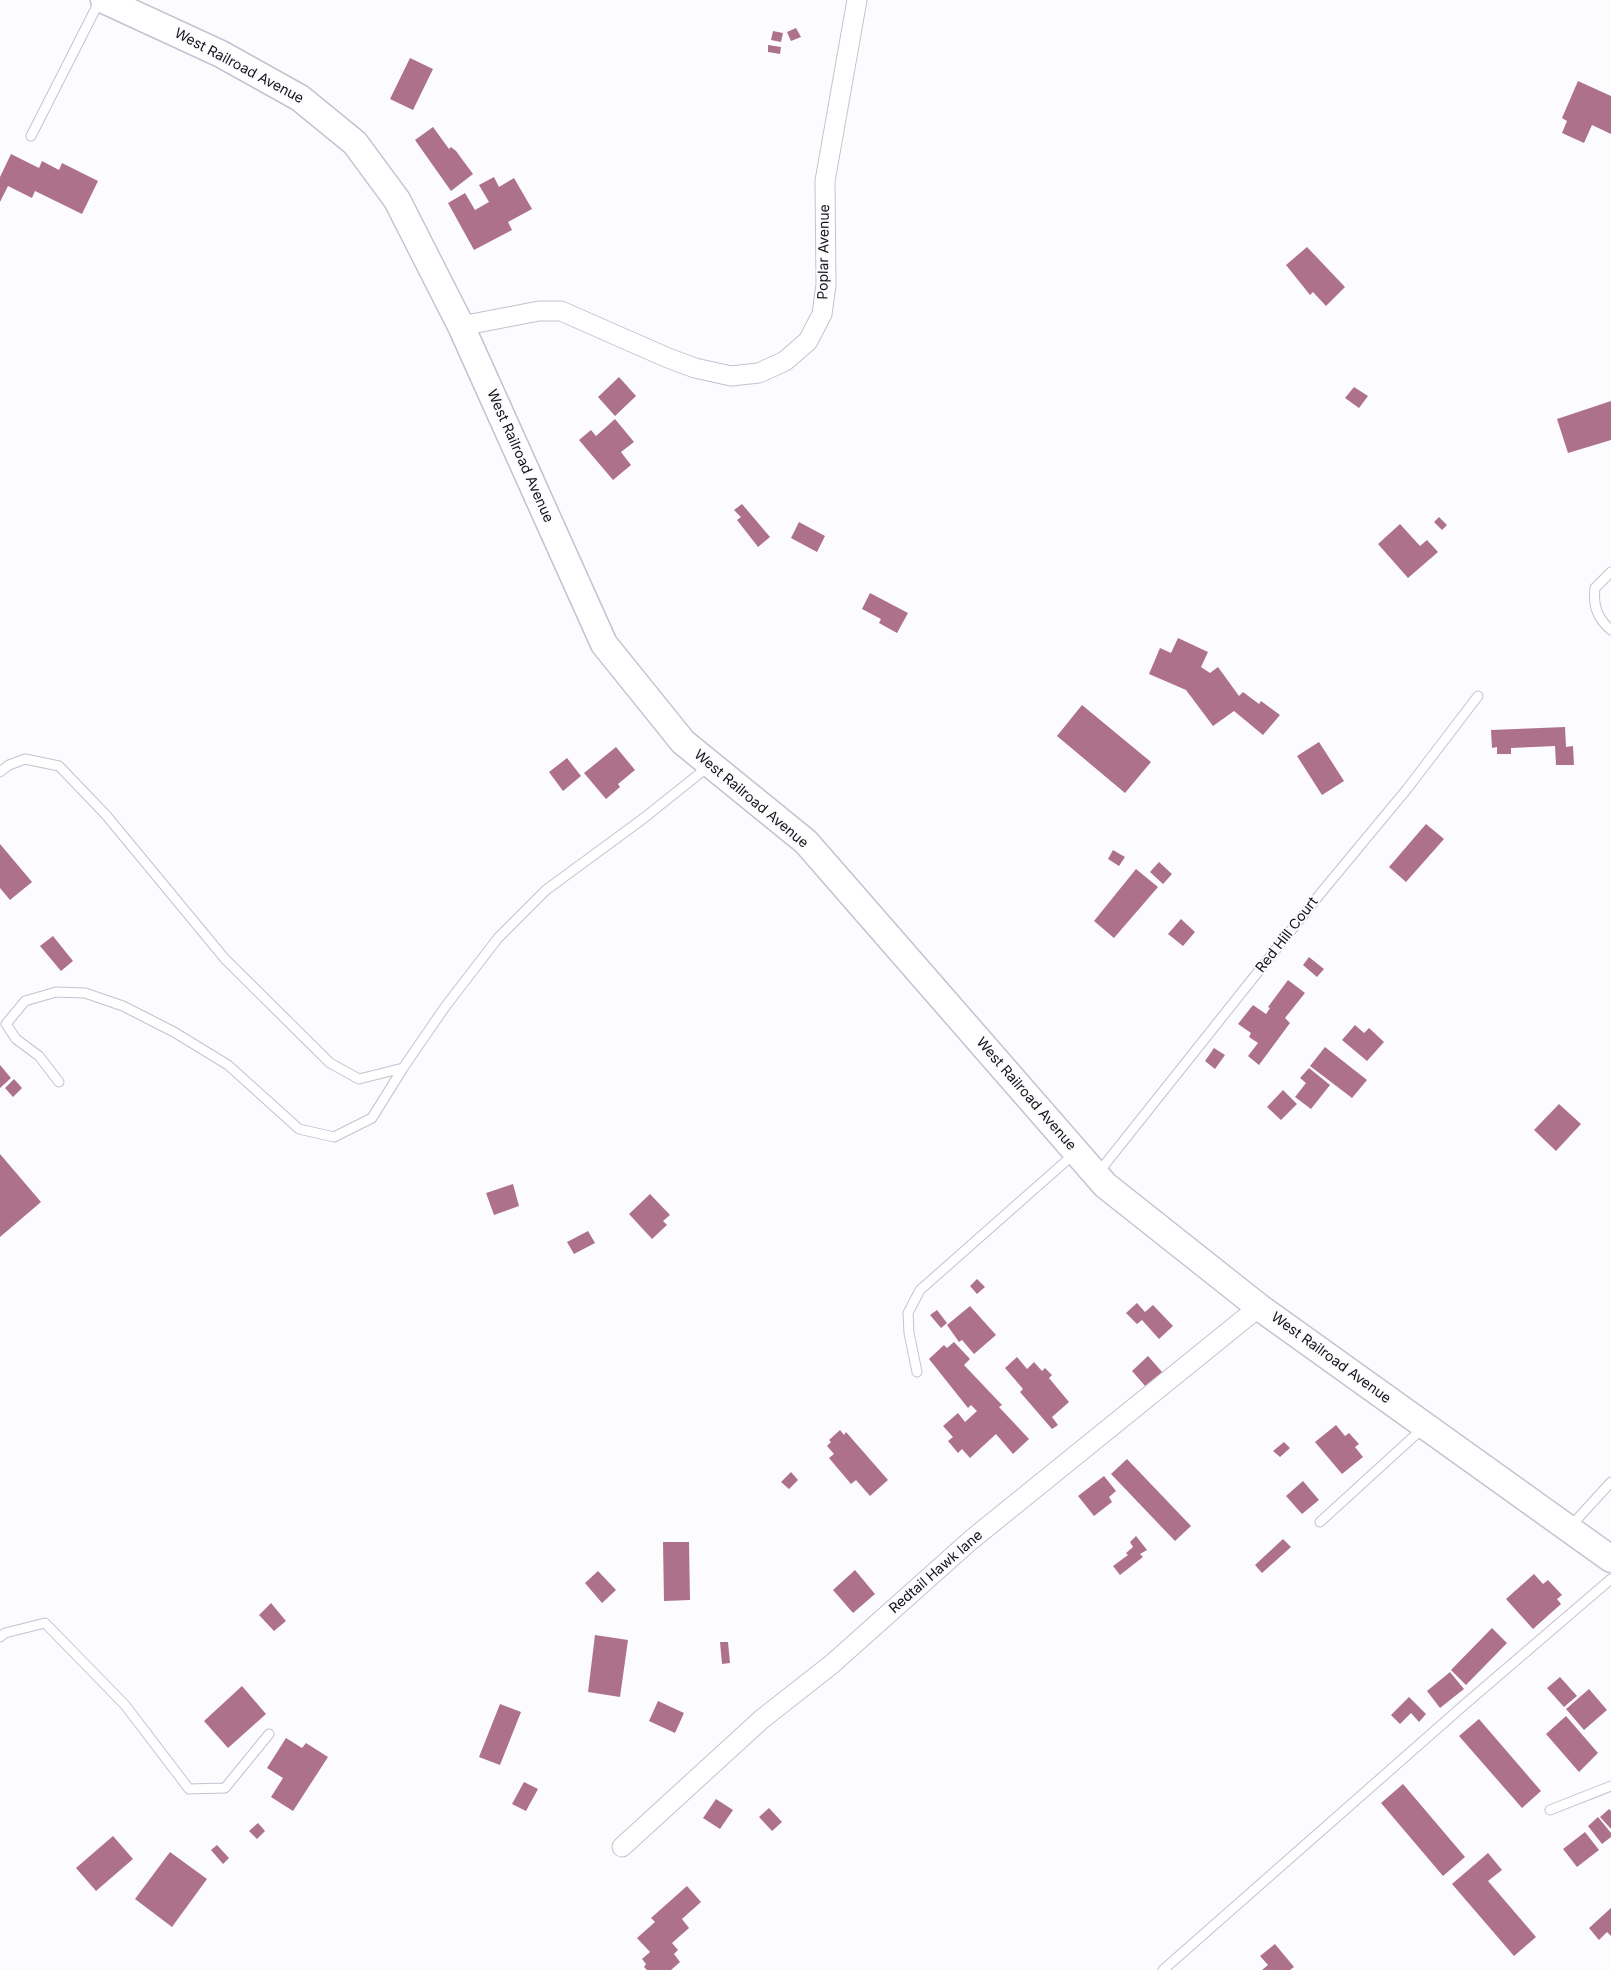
<!DOCTYPE html>
<style>
body{margin:0}
canvas{display:block;background:#fcfbfe}
</style>
<canvas width="1611" height="1970"></canvas>
<script>
const context = document.querySelector('canvas').getContext('2d');
context.lineJoin = 'round';
function paint(path, color) { context.fillStyle = color; context.fill(path, 'evenodd'); }
function strokePath(path, color, width, dash) { context.strokeStyle = color; context.lineWidth = width; context.lineCap = dash ? 'butt' : 'round'; context.setLineDash(dash || []); context.stroke(path); }
function label(font, color, halo, rows, align = 'center') {
  context.font = font + ' Inter,sans-serif'; context.lineWidth = 4; context.setLineDash([]); context.textBaseline = 'middle'; context.strokeStyle = halo; context.fillStyle = color; for (const [text, x, y, turn = 0] of rows) {
    context.save(); context.translate(x, y); context.rotate((+turn || 0) * Math.PI / 180); context.textAlign = isNaN(turn) ? turn : align; if (halo) context.strokeText(text, 0, 0); context.fillText(text, 0, 0); context.restore();
  }
}
paint(new Path2D(`
 M 796,28 L 801,37 L 791,41 L 787,32 Z
 M 773,31 L 783,33 L 781,42 L 771,40 Z
 M 768,45 L 781,47 L 780,54 L 768,52 Z
 M 410,58 L 433,69 L 413,110 L 390,99 Z
 M 1578,81 L 1611,96 L 1611,134 L 1592,125 L 1584,143 L 1562,133 L 1567,121 L 1562,118 Z
 M 433,127 L 449,149 L 451,147 L 456,151 L 473,174 L 451,191 L 415,140 Z
 M 11,154 L 39,168 L 42,161 L 59,170 L 62,163 L 98,181 L 82,214 L 35,191 L 32,198 L 8,186 L 0,202 L 0,177 Z
 M 494,177 L 499,187 L 514,178 L 532,209 L 508,222 L 512,230 L 474,250 L 448,203 L 465,193 L 475,210 L 489,202 L 479,185 Z
 M 1307,247 L 1345,287 L 1326,306 L 1313,292 L 1310,295 L 1286,265 Z
 M 619,377 L 636,396 L 615,416 L 598,397 Z
 M 1354,387 L 1368,396 L 1359,408 L 1345,398 Z
 M 1611,401 L 1611,440 L 1568,453 L 1557,419 Z
 M 615,419 L 634,442 L 621,452 L 631,465 L 613,480 L 579,440 L 591,430 L 596,436 Z
 M 742,504 L 770,537 L 758,547 L 737,520 L 741,517 L 734,510 Z
 M 1439,517 L 1447,525 L 1442,530 L 1434,522 Z
 M 799,522 L 825,536 L 817,552 L 791,538 Z
 M 1400,524 L 1420,546 L 1427,540 L 1438,552 L 1408,578 L 1378,544 Z
 M 870,593 L 908,613 L 897,633 L 879,623 L 881,619 L 862,609 Z
 M 1178,638 L 1208,652 L 1201,667 L 1210,673 L 1218,667 L 1239,696 L 1243,692 L 1259,704 L 1261,701 L 1280,715 L 1263,735 L 1234,711 L 1213,726 L 1186,690 L 1149,674 L 1160,648 L 1171,653 Z
 M 1082,705 L 1151,762 L 1125,793 L 1057,736 Z
 M 1565,727 L 1566,747 L 1573,746 L 1574,765 L 1556,765 L 1555,746 L 1511,748 L 1511,754 L 1497,754 L 1497,747 L 1492,748 L 1491,730 Z
 M 1319,742 L 1344,781 L 1322,795 L 1297,756 Z
 M 616,747 L 635,770 L 618,784 L 620,787 L 606,799 L 584,773 Z
 M 567,758 L 581,776 L 563,791 L 549,772 Z
 M 1426,824 L 1444,839 L 1406,882 L 1389,867 Z
 M 0,844 L 32,882 L 10,900 L 0,888 Z
 M 1113,850 L 1125,857 L 1119,866 L 1108,859 Z
 M 1159,862 L 1172,874 L 1163,884 L 1150,872 Z
 M 1136,869 L 1158,887 L 1114,938 L 1094,921 Z
 M 1181,919 L 1195,932 L 1183,946 L 1168,934 Z
 M 53,936 L 73,961 L 61,971 L 40,946 Z
 M 1309,957 L 1324,969 L 1317,977 L 1303,965 Z
 M 1288,980 L 1305,993 L 1285,1018 L 1290,1023 L 1259,1065 L 1248,1056 L 1258,1043 L 1249,1037 L 1251,1033 L 1238,1024 L 1253,1005 L 1266,1014 L 1270,1008 L 1268,1007 Z
 M 1355,1025 L 1364,1033 L 1369,1028 L 1384,1042 L 1367,1061 L 1342,1040 Z
 M 1325,1047 L 1367,1080 L 1352,1098 L 1310,1066 Z
 M 1214,1048 L 1225,1055 L 1215,1069 L 1205,1061 Z
 M 0,1065 L 11,1078 L 0,1088 Z
 M 1309,1068 L 1330,1085 L 1311,1109 L 1295,1097 L 1306,1083 L 1300,1078 Z
 M 14,1079 L 22,1088 L 13,1097 L 5,1088 Z
 M 1283,1090 L 1297,1104 L 1281,1120 L 1267,1107 Z
 M 1559,1104 L 1581,1124 L 1556,1151 L 1534,1130 Z
 M 0,1154 L 41,1202 L 0,1237 Z
 M 513,1184 L 519,1206 L 494,1215 L 486,1193 Z
 M 650,1194 L 670,1215 L 663,1221 L 667,1225 L 652,1239 L 629,1214 Z
 M 588,1231 L 595,1243 L 574,1254 L 567,1242 Z
 M 977,1279 L 985,1287 L 977,1294 L 970,1286 Z
 M 1137,1303 L 1145,1312 L 1153,1305 L 1173,1326 L 1159,1339 L 1142,1320 L 1137,1324 L 1126,1313 Z
 M 970,1306 L 996,1335 L 974,1354 L 962,1340 L 959,1342 L 947,1325 Z
 M 937,1310 L 947,1323 L 941,1328 L 930,1315 Z
 M 954,1342 L 970,1359 L 964,1365 L 1002,1405 L 999,1407 L 1029,1439 L 1013,1454 L 996,1434 L 970,1458 L 962,1449 L 958,1453 L 948,1441 L 953,1437 L 943,1426 L 958,1413 L 965,1422 L 977,1411 L 971,1405 L 968,1408 L 929,1359 L 944,1345 L 947,1348 Z
 M 1148,1356 L 1163,1373 L 1146,1387 L 1132,1371 Z
 M 1017,1357 L 1027,1369 L 1034,1362 L 1042,1371 L 1045,1368 L 1052,1375 L 1049,1378 L 1069,1402 L 1052,1417 L 1058,1425 L 1052,1429 L 1020,1392 L 1023,1389 L 1005,1368 Z
 M 1336,1425 L 1345,1436 L 1349,1433 L 1359,1444 L 1355,1447 L 1363,1457 L 1342,1474 L 1315,1442 Z
 M 840,1430 L 844,1435 L 846,1432 L 888,1480 L 870,1496 L 856,1480 L 851,1484 L 829,1458 L 834,1454 L 827,1446 L 831,1442 L 829,1440 Z
 M 1284,1442 L 1290,1448 L 1280,1457 L 1273,1451 Z
 M 1127,1459 L 1191,1526 L 1175,1541 L 1111,1474 Z
 M 791,1472 L 798,1480 L 789,1489 L 781,1482 Z
 M 1104,1476 L 1116,1491 L 1109,1497 L 1112,1502 L 1094,1516 L 1078,1496 Z
 M 1303,1481 L 1319,1500 L 1302,1514 L 1286,1496 Z
 M 1136,1536 L 1147,1550 L 1140,1554 L 1143,1557 L 1120,1575 L 1113,1566 L 1128,1555 L 1126,1553 L 1133,1547 L 1130,1542 Z
 M 1283,1539 L 1291,1547 L 1262,1573 L 1255,1565 Z
 M 663,1542 L 689,1542 L 690,1600 L 664,1601 Z
 M 855,1570 L 875,1594 L 853,1613 L 833,1590 Z
 M 598,1571 L 616,1590 L 602,1603 L 585,1583 Z
 M 1534,1574 L 1543,1584 L 1548,1580 L 1562,1595 L 1557,1599 L 1561,1604 L 1533,1629 L 1506,1599 Z
 M 271,1603 L 286,1621 L 274,1631 L 259,1615 Z
 M 1492,1628 L 1507,1643 L 1466,1685 L 1451,1670 Z
 M 595,1635 L 628,1640 L 620,1697 L 588,1692 Z
 M 720,1642 L 728,1642 L 730,1663 L 722,1664 Z
 M 1450,1672 L 1464,1689 L 1440,1708 L 1427,1691 Z
 M 1560,1677 L 1577,1696 L 1564,1707 L 1547,1688 Z
 M 242,1686 L 266,1714 L 228,1748 L 204,1721 Z
 M 1589,1689 L 1607,1710 L 1584,1730 L 1566,1709 Z
 M 1409,1697 L 1426,1714 L 1419,1722 L 1411,1713 L 1400,1724 L 1391,1715 Z
 M 658,1701 L 684,1713 L 675,1733 L 649,1721 Z
 M 500,1704 L 521,1712 L 500,1765 L 479,1757 Z
 M 1566,1716 L 1598,1753 L 1579,1772 L 1546,1734 Z
 M 1479,1719 L 1541,1791 L 1522,1808 L 1459,1736 Z
 M 286,1738 L 302,1748 L 306,1743 L 328,1757 L 293,1811 L 271,1797 L 283,1778 L 267,1768 Z
 M 524,1782 L 538,1789 L 526,1811 L 512,1804 Z
 M 1403,1784 L 1465,1857 L 1443,1876 L 1381,1803 Z
 M 716,1799 L 733,1810 L 720,1829 L 703,1818 Z
 M 769,1808 L 782,1822 L 772,1831 L 759,1817 Z
 M 1609,1809 L 1611,1811 L 1611,1829 L 1600,1817 Z
 M 1598,1817 L 1611,1833 L 1611,1837 L 1602,1844 L 1588,1826 Z
 M 258,1823 L 265,1831 L 257,1839 L 249,1831 Z
 M 1585,1832 L 1599,1850 L 1577,1867 L 1563,1849 Z
 M 113,1836 L 133,1859 L 96,1891 L 76,1868 Z
 M 217,1845 L 229,1858 L 223,1864 L 211,1850 Z
 M 170,1852 L 207,1879 L 172,1927 L 135,1899 Z
 M 1488,1853 L 1502,1870 L 1488,1881 L 1536,1937 L 1514,1956 L 1452,1884 Z
 M 687,1886 L 701,1902 L 682,1919 L 689,1928 L 672,1943 L 678,1950 L 674,1954 L 680,1962 L 671,1970 L 647,1970 L 644,1967 L 646,1964 L 642,1959 L 650,1952 L 637,1938 L 655,1922 L 651,1918 Z
 M 1611,1908 L 1611,1936 L 1607,1932 L 1599,1940 L 1589,1928 Z
 M 1275,1944 L 1294,1967 L 1290,1970 L 1262,1970 L 1268,1965 L 1260,1956 Z`), '#ae718c');
const lane = new Path2D(`
 M 31,136 L 100,0
 M 1611,572 L 1595,588 C 1593,606 1597,618 1611,630
 M 0,772 L 9,765 L 25,759 L 59,766 L 106,815 L 225,959 L 330,1063 L 359,1079 L 403,1068 L 445,1007 L 498,938 L 546,890 L 644,818 L 709,766
 M 59,1082 L 39,1056 L 16,1039 L 6,1024 L 25,1001 L 56,992 L 85,993 L 123,1006 L 174,1032 L 228,1065 L 299,1129 L 334,1137 L 372,1118 L 403,1068
 M 1098,1173 L 1320,894 L 1407,789 L 1478,696
 M 917,1372 L 909,1333 L 908,1313 L 920,1290 L 1074,1154
 M 1320,1522 L 1423,1428
 M 1570,1527 L 1611,1482
 M 0,1637 L 5,1633 L 45,1623 L 125,1705 L 189,1789 L 225,1788 L 269,1734
 M 1550,1810 L 1611,1786
 M 1163,1970 L 1464,1705 L 1611,1579`);
const street = new Path2D(`
 M 461,326 L 539,311 L 561,311 L 668,358 L 695,368 L 731,376 L 759,373 L 785,361 L 808,341 L 822,314 L 826,285 L 825,181 L 857,0
 M 622,1847 L 762,1719 L 832,1664 L 971,1540 L 1259,1307`);
const secondary = new Path2D(`
 M 104,0 L 221,54 L 300,98 L 355,143 L 397,200 L 461,326 L 604,644 L 683,742 L 806,842 L 1105,1185 L 1259,1307 L 1611,1559`);
strokePath(lane, '#c7c1d0', 11);
strokePath(street, '#c7c1d0', 21);
strokePath(secondary, '#c7c1d0', 29);
strokePath(lane, '#fff', 9);
strokePath(street, '#fff', 19);
strokePath(secondary, '#fff', 26);
label('14px', '#151318', '#fcfbfe', [
 ["West Railroad Avenue",239,66,28],
 ["Poplar Avenue",824,252,-89],
 ["West Railroad Avenue",520,456,66],
 ["West Railroad Avenue",751,799,40],
 ["Red Hill Court",1287,935,-52],
 ["West Railroad Avenue",1026,1094,49],
 ["West Railroad Avenue",1331,1358,36],
 ["Redtail Hawk lane",936,1572,-41]
]);
</script>
